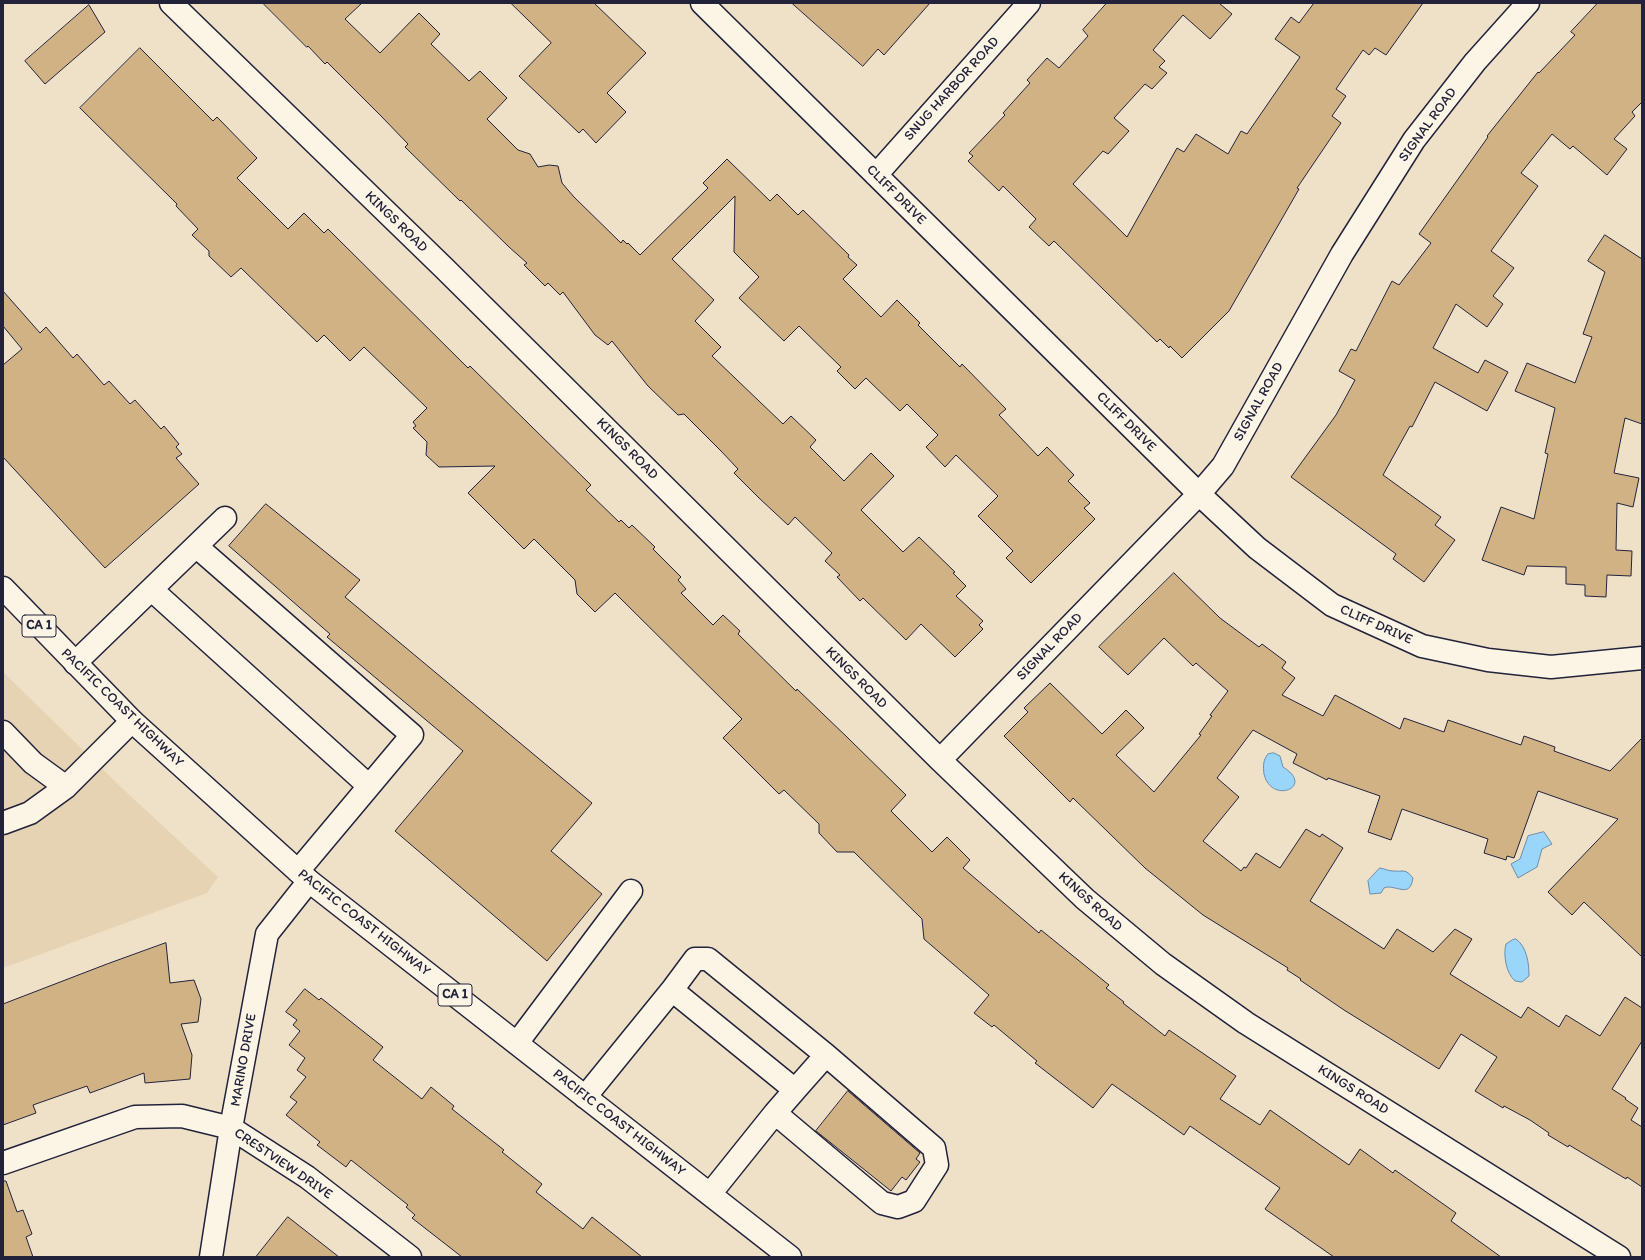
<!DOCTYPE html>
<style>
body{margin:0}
#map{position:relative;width:1645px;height:1260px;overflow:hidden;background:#efe1c8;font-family:Itim,sans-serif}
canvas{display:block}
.frame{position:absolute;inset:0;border:4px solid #22223b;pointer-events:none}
</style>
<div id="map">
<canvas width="1645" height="1260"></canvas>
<div class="frame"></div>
</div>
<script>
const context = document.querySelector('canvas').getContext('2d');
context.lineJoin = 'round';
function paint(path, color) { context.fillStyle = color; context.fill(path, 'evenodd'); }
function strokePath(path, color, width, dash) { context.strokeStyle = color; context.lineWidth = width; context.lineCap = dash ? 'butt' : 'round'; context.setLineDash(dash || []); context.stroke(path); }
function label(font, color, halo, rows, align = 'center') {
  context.font = font + ' Itim,sans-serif'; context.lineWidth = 3; context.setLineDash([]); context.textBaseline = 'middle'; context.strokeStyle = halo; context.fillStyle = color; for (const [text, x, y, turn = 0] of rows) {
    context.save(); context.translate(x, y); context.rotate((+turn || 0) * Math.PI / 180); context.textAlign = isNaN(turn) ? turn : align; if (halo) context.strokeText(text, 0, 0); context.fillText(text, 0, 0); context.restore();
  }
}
paint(new Path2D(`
 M 3,672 L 123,789 L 218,877 L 207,893 L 3,968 Z`), '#e6d3b4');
const water = new Path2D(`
 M 1274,753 L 1280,756 L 1283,767 C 1316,787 1271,805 1264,774 C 1263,766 1263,760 1268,754 Z
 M 1544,832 L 1552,844 L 1542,849 L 1537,867 L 1518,878 L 1511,864 L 1520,859 L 1528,836 Z
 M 1380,868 C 1385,869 1389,871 1393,871 C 1404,872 1405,868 1413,878 C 1410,897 1400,887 1387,887 L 1384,888 L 1381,893 L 1370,894 L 1368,881 Z
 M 1516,939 C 1527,947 1529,963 1529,976 L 1522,982 L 1515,981 C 1506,973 1503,955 1506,944 L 1512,940 Z`);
paint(water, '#9ad5fa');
strokePath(water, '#6a8dae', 1);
const building = new Path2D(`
 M 263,3 L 362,3 L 345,19 L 380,53 L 419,13 L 440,34 L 431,44 L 469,81 L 480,71 L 507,98 L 487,119 L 518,150 L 530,154 L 538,167 L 549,165 L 558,166 L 562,183 L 574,197 L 621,243 L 623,240 L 627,244 L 628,243 L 640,255 L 708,188 L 703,183 L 727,159 L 770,201 L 777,194 L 798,215 L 803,210 L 849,255 L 848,257 L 857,265 L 843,279 L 881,317 L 897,300 L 920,323 L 918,325 L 960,367 L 962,364 L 1006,409 L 999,415 L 1038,456 L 1047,447 L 1074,475 L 1068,481 L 1090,503 L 1084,508 L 1095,519 L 1031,583 L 1006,558 L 1013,551 L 978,516 L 998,496 L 956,455 L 945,467 L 926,447 L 938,435 L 907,404 L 900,411 L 866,378 L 855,389 L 837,371 L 841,367 L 799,326 L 784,341 L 739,298 L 759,277 L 734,252 L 735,196 L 672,259 L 714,300 L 695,321 L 721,347 L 712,356 L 783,424 L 791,416 L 816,440 L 810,447 L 844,481 L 871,453 L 894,476 L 861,510 L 903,552 L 919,537 L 955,572 L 953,573 L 966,586 L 956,596 L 983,621 L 979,625 L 983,629 L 955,657 L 921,624 L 906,640 L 863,598 L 860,601 L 837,577 L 840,575 L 825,561 L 832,553 L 795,517 L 788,525 L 759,498 L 734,473 L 738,469 L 721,451 L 684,414 L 678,415 L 648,386 L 612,341 L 608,345 L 595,335 L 563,292 L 560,295 L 548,283 L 545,286 L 524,265 L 527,263 L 509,247 L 461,200 L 460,201 L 405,147 L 408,144 L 382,117 L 327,62 L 325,64 L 308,46 L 307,47 Z
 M 511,3 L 594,3 L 646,53 L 607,93 L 626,112 L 596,143 L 583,129 L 579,133 L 519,76 L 551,43 Z
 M 792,3 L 930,3 L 884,55 L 878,49 L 863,66 Z
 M 1107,3 L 1219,3 L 1232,14 L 1210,39 L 1183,15 L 1153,50 L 1165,61 L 1159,67 L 1167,73 L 1152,89 L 1145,84 L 1114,118 L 1129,131 L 1108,154 L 1103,151 L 1073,184 L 1127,237 L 1177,148 L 1184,152 L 1196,134 L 1228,154 L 1241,131 L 1247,134 L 1300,57 L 1275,39 L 1291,17 L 1299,23 L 1314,3 L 1423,3 L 1386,55 L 1375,48 L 1369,55 L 1363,50 L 1336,89 L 1346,96 L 1332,116 L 1341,123 L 1297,188 L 1299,189 L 1229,311 L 1182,358 L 1170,346 L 1169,348 L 1160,339 L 1157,342 L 1054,241 L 1049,246 L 1029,227 L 1036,219 L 1003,186 L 999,191 L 968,161 L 973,156 L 969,153 L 1005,115 L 1003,113 L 1030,83 L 1027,80 L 1047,58 L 1059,68 L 1088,36 L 1083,30 Z
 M 1598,3 L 1642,3 L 1642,102 L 1632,112 L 1635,116 L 1614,139 L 1627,149 L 1607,175 L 1573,146 L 1570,149 L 1552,134 L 1521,173 L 1538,186 L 1491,251 L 1514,268 L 1493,296 L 1503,304 L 1487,327 L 1456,304 L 1433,348 L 1478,373 L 1485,360 L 1508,372 L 1487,411 L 1435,382 L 1412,427 L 1410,426 L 1383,475 L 1441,517 L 1435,525 L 1455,540 L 1424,582 L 1393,559 L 1396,554 L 1291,477 L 1336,415 L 1355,380 L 1339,371 L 1351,349 L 1356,351 L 1392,281 L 1399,285 L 1431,243 L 1419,234 L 1488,137 L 1487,136 L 1538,72 L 1539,73 L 1575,35 L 1571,32 Z
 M 89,5 L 105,32 L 45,84 L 25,61 Z
 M 140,48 L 213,121 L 217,117 L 257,158 L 237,178 L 288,229 L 304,213 L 324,233 L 328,229 L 468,368 L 470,366 L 591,485 L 586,490 L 619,522 L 621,520 L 629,528 L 632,525 L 655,547 L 653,549 L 681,577 L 678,580 L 686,589 L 681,593 L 713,625 L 723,615 L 740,631 L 738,634 L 796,691 L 797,689 L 848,738 L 906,795 L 891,811 L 932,852 L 947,837 L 970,860 L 963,868 L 1039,933 L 1041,930 L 1109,985 L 1106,988 L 1124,1002 L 1123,1003 L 1165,1036 L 1169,1030 L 1236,1076 L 1220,1099 L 1260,1125 L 1270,1110 L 1349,1165 L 1360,1149 L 1393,1173 L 1395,1170 L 1456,1213 L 1451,1221 L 1501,1257 L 1334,1257 L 1265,1209 L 1280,1188 L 1190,1126 L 1184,1135 L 1112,1084 L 1093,1108 L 1035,1063 L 1037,1061 L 994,1025 L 992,1027 L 974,1013 L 989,995 L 924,939 L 922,919 L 854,852 L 837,852 L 819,833 L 819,824 L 784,790 L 779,794 L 723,738 L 742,719 L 615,593 L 595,612 L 577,594 L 575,580 L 534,539 L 524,549 L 468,493 L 495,466 L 439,467 L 426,455 L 427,442 L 413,428 L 416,426 L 413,422 L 427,408 L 364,347 L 350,361 L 324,335 L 317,342 L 241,268 L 231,277 L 209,256 L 209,251 L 192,235 L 198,229 L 176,206 L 177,204 L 80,108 Z
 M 1605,235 L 1642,259 L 1642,424 L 1625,418 L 1614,473 L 1639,478 L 1633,507 L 1617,503 L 1616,550 L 1632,551 L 1631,576 L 1607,575 L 1606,597 L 1585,596 L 1585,585 L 1566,584 L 1566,567 L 1527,566 L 1524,575 L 1482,560 L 1501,507 L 1534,519 L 1548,454 L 1545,453 L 1555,408 L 1515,391 L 1527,363 L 1575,383 L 1592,337 L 1583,334 L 1605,272 L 1588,261 Z
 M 3,291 L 40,333 L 46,327 L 73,358 L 77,354 L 104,385 L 109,381 L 130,404 L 135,400 L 161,429 L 164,426 L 179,444 L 176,447 L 182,454 L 176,458 L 199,484 L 105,568 L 3,457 L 3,365 L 22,349 L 3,326 Z
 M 266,504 L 360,580 L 345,597 L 592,803 L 551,851 L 602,894 L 547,961 L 395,831 L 463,751 L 327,637 L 330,634 L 229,546 Z
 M 1174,573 L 1220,618 L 1259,647 L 1262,644 L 1286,662 L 1282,668 L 1295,678 L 1282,695 L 1323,716 L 1335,695 L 1400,729 L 1404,718 L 1444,732 L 1448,720 L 1521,745 L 1524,736 L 1555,747 L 1554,751 L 1610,771 L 1642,738 L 1642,957 L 1584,902 L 1572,915 L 1548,892 L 1618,819 L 1538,791 L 1514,858 L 1507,856 L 1506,860 L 1484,853 L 1488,839 L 1402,809 L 1391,840 L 1368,832 L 1380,796 L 1328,778 L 1327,780 L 1293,763 L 1297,754 L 1253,730 L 1217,778 L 1239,797 L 1203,841 L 1241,871 L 1244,867 L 1246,868 L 1256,853 L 1280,868 L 1306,829 L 1320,837 L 1322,834 L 1343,848 L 1310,901 L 1384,949 L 1397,929 L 1433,952 L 1455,929 L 1472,939 L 1450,974 L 1521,1018 L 1528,1007 L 1559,1027 L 1566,1015 L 1600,1036 L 1625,997 L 1642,1008 L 1642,1041 L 1612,1089 L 1626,1098 L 1625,1099 L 1638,1108 L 1631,1120 L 1642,1127 L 1642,1187 L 1627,1177 L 1626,1179 L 1569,1145 L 1568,1147 L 1548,1135 L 1549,1133 L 1530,1120 L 1504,1106 L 1503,1108 L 1475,1091 L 1497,1057 L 1461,1034 L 1439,1069 L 1344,1010 L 1300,980 L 1301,979 L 1287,970 L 1288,968 L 1203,915 L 1145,868 L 1073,798 L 1070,802 L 1004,736 L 1028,712 L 1024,708 L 1050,683 L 1102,734 L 1126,710 L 1144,728 L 1116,755 L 1154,792 L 1201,735 L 1199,734 L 1212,716 L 1210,715 L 1228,691 L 1196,663 L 1193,666 L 1164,638 L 1128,675 L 1099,647 Z
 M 166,943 L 170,983 L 194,980 L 201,999 L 198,1022 L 181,1024 L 192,1055 L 190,1079 L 145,1083 L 144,1073 L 90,1093 L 87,1086 L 33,1105 L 36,1113 L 3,1125 L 3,1004 L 107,964 Z
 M 305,989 L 319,1000 L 321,998 L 383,1047 L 373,1060 L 422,1099 L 431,1087 L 454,1106 L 452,1109 L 504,1150 L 502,1152 L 542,1184 L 536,1192 L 583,1229 L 592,1217 L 642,1257 L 462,1257 L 412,1218 L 415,1215 L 406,1207 L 408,1205 L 351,1160 L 346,1167 L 317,1145 L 320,1142 L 286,1115 L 297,1102 L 290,1097 L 306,1077 L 297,1070 L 305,1058 L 289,1045 L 300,1031 L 293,1025 L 297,1020 L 286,1012 Z
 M 848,1091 L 920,1153 L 916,1159 L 920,1162 L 906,1180 L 902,1177 L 891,1191 L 816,1131 Z
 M 3,1181 L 6,1181 L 17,1212 L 23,1210 L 32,1234 L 26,1237 L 33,1257 L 3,1257 Z
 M 288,1217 L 339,1257 L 256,1257 Z`);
paint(building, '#d1b285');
strokePath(building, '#22223b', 1);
const minor = new Path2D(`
 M 171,3 L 444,268 L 940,760 L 1085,899 L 1163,964 L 1246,1023 L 1619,1257
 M 702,3 L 1199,494 L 1257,548 L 1332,605 L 1422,646 L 1488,660 L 1551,667 L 1642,658
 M 876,175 L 1029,3
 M 196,546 L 412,735 L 298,871
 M 152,590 L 369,786
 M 75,663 L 225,518
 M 3,732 L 33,763 L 66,787
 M 940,760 L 1199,494 L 1223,466 L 1342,254 L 1414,140 L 1475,62 L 1528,3
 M 3,823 L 30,813 L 66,787 L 132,721
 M 672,990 L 695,959 L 708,959 L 826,1055 L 795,1090
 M 517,1043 L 631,891
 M 585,1097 L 672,990 L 795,1090 L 775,1113 L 710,1194
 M 775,1113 L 882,1203 L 898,1207 L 914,1201 L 937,1165 L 934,1148 L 826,1055
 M 3,1163 L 135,1117 L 182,1116 L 231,1128 L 307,1177 L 410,1257
 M 211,1257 L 231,1128 L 267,934 L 309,881`);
const highway = new Path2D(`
 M 3,588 L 132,721 L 309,881 L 790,1257`);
strokePath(minor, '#22223b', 25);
strokePath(highway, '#22223b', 25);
strokePath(minor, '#fcf5e5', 22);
strokePath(highway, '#fcf5e5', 22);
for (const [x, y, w] of [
 [39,626,34],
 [455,995,34]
]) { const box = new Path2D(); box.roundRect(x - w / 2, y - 11, w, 22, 3); context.fillStyle = '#fcf5e5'; context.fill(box); strokePath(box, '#22223b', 1); }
label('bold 13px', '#22223b', null, [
 ["CA 1",39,626],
 ["CA 1",455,995]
]);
label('14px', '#22223b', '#fcf5e5', [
 ["SNUG HARBOR ROAD",952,89,-48],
 ["SIGNAL ROAD",1428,125,-54],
 ["CLIFF DRIVE",896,195,45],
 ["KINGS ROAD",396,222,44],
 ["SIGNAL ROAD",1259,402,-61],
 ["CLIFF DRIVE",1126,422,45],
 ["KINGS ROAD",627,449,45],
 ["CLIFF DRIVE",1376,625,24],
 ["SIGNAL ROAD",1050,647,-46],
 ["KINGS ROAD",856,678,45],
 ["PACIFIC COAST HIGHWAY",122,708,44],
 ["KINGS ROAD",1090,902,42],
 ["PACIFIC COAST HIGHWAY",364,923,38],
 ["MARINO DRIVE",244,1060,-80],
 ["KINGS ROAD",1353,1090,32],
 ["PACIFIC COAST HIGHWAY",619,1123,38],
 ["CRESTVIEW DRIVE",283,1164,34]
]);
</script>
